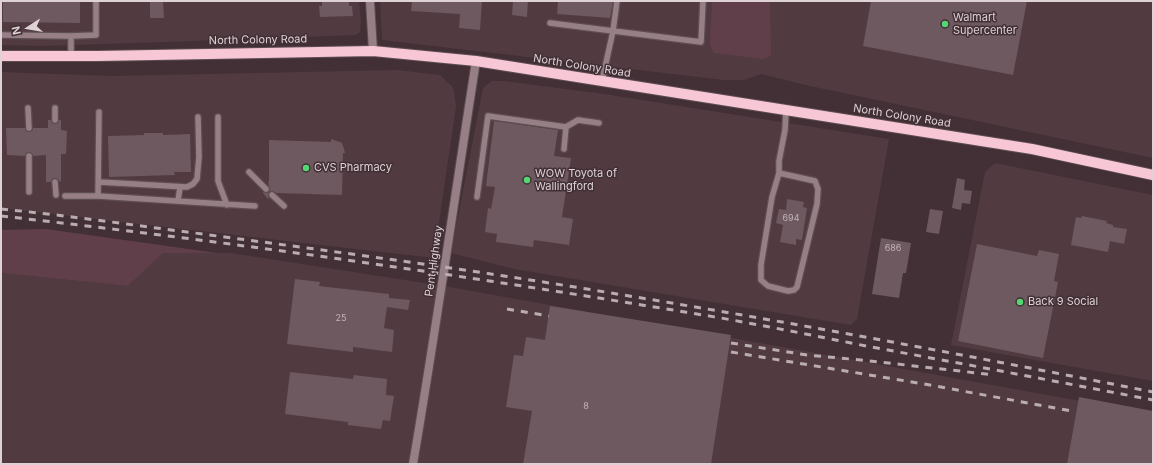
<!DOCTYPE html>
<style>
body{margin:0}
#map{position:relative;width:1154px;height:465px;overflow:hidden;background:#423036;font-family:Inter,sans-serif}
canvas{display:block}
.frame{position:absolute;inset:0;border:2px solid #ded2d6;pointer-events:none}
.north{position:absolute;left:8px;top:8px;width:40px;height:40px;-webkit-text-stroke:3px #423036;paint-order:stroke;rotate:258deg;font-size:11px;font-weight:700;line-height:16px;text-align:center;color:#ded2d6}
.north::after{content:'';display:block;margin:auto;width:14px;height:18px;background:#ded2d6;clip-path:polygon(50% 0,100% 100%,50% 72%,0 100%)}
</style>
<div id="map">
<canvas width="1154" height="465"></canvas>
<div class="frame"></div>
<div class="north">N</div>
</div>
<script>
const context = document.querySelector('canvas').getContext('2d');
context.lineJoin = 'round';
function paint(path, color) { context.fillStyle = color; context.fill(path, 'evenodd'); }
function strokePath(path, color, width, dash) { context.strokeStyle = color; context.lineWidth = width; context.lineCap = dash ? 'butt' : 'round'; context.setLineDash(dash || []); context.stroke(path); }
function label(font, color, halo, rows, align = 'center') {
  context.font = font + ' Inter,sans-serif'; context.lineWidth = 3; context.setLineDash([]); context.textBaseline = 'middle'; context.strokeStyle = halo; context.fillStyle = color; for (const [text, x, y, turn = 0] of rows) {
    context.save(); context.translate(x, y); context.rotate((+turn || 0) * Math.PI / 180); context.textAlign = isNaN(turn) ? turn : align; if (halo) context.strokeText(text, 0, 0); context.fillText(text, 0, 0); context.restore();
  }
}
paint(new Path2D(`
 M 1,1 L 359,1 L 361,20 L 360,32 L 355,35 L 166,42 L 42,46 L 1,45 Z
 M 380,1 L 1153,1 L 1153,158 L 810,86 L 761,74 L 744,80 L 724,80 L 382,40 Z
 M 397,70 L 440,75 L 447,82 L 452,86 L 454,91 L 456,106 L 434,258 L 1,208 L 1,72 L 112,76 Z
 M 492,81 L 504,81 L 604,94 L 889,139 L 857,319 L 851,325 L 514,269 L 451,253 L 483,88 Z
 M 995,163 L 1153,195 L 1153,381 L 951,345 L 985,172 Z
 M 163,253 L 231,253 L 450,287 L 1153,414 L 1153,464 L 1,464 L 1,273 L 128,286 Z`), '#523a41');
paint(new Path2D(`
 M 712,1 L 770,1 L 771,56 L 763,59 L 714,53 L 710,45 Z
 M 46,229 L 217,253 L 163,253 L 128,286 L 1,273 L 1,230 Z`), '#613f4a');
paint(new Path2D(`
 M 3,1 L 80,1 L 80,23 L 3,22 Z
 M 150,1 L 163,1 L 164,18 L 150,18 Z
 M 322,1 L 349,1 L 349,6 L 352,6 L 353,16 L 320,17 L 319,6 L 322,6 Z
 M 412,1 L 482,1 L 480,30 L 459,28 L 460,14 L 411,11 Z
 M 513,1 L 528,1 L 527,17 L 512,15 Z
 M 558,1 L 613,1 L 610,18 L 557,14 Z
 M 871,1 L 1027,1 L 1013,75 L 863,46 Z
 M 48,120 L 51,120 L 53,123 L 55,124 L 57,123 L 59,120 L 61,120 L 61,130 L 67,131 L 66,154 L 61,154 L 61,182 L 55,178 L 52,179 L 51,182 L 46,182 L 46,155 L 33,156 L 31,153 L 29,152 L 27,153 L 25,156 L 7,155 L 6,128 L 25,128 L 27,132 L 30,132 L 33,130 L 33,128 L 48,128 Z
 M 494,121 L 558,130 L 554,156 L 571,158 L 562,217 L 573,219 L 569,245 L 534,240 L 533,247 L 496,242 L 497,234 L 485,232 L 488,208 L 491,209 L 495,187 L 486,186 Z
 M 144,133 L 163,133 L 163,135 L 190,134 L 191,172 L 174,172 L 175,175 L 109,177 L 108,136 L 144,135 Z
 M 331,139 L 340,142 L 342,143 L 344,149 L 345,153 L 343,153 L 342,195 L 276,193 L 271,191 L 268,194 L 269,198 L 268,199 L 263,193 L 263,192 L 267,193 L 270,190 L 268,182 L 269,182 L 269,140 L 331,142 Z
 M 957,178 L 965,180 L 964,190 L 972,191 L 970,204 L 962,203 L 961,210 L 952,208 Z
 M 787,199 L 804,202 L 803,207 L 807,208 L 802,240 L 796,239 L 796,245 L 780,242 L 783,225 L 776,223 L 779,209 L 786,210 Z
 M 930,209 L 943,211 L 939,234 L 926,232 Z
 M 1082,216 L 1107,221 L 1106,223 L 1113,225 L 1113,227 L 1127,229 L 1124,244 L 1110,241 L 1108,252 L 1071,245 L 1076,217 L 1081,218 Z
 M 881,238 L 911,243 L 906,273 L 903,273 L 899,298 L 872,294 Z
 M 977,244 L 1037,256 L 1039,250 L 1059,254 L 1054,281 L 1058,282 L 1043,358 L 958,341 Z
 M 295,279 L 320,282 L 319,286 L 389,294 L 389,298 L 410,300 L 408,310 L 387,307 L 384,328 L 394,330 L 392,352 L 353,347 L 353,352 L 287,344 Z
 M 550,306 L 731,335 L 711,464 L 523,464 L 532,411 L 506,407 L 514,355 L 523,356 L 526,337 L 545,340 Z
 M 290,372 L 353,379 L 354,375 L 387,379 L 386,395 L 394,396 L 390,421 L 383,420 L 381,429 L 348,425 L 348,422 L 285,414 Z
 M 1079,397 L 1153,411 L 1153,464 L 1067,464 Z`), '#6d595f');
const service = new Path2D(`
 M 550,23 L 701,42 L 703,1
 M 1,35 L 71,36 L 71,55
 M 71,36 L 96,35 L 96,1
 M 602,81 L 613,31 L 617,1
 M 28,108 L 29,128
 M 218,117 L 218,181 L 227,205
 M 55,120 L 55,108
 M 564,149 L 566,127
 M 29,156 L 29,192
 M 249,172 L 266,189
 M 779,173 L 815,181 L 818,189 L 817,204 L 797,287 L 794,290 L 788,291 L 768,286 L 761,280 L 761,265 L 772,197 L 779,173 L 779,161 L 785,130 L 786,110
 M 55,182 L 56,195
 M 99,182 L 187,187 L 193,184 L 197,179 L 199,157 L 198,117
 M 272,195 L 284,206
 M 65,196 L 98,196 L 255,206
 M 98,196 L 99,112
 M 477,197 L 488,116 L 566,127 L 578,120 L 599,123
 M 178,201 L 180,187`);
const minor = new Path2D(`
 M 370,1 L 373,51`);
const tertiary = new Path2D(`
 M 413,464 C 436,330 455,195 476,61`);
const primary = new Path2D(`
 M 1,56 L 98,56 L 373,51 L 476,61 L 1032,149 L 1153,175`);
strokePath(service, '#5e4d53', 8);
strokePath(minor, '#5e4d53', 10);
strokePath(tertiary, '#5e4d53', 10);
strokePath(primary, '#5e4d53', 12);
strokePath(service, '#977f86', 5.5);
strokePath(minor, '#977f86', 8);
strokePath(tertiary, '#977f86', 8);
strokePath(primary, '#f8c7d6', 10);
strokePath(new Path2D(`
 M 1,209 C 63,215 125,224 187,232 C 331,251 474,270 617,294 C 796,323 975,357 1153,392
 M 1,216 C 242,243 482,278 721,318 C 771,327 821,337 871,347 C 965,364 1059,382 1153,400
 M 507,309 L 549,316
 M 731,343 L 807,355 L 861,360 L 995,375
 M 731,352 L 924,384 L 1072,411`), '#baadb1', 3, [7, 7]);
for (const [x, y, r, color] of [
 [945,24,4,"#54d672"],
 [306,168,4,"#54d672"],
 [527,180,4,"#54d672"],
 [1020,302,4,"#54d672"]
]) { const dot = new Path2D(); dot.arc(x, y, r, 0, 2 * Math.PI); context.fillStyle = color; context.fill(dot); strokePath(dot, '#423036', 1.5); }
label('9px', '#c2b4b8', null, [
 ["694",791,218],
 ["686",893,248],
 ["25",341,318],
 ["8",586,406]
]);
label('11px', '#ded2d6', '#423036', [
 ["Walmart",953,18],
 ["Supercenter",953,31],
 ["CVS Pharmacy",314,168],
 ["WOW Toyota of",535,174],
 ["Wallingford",535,187],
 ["Back 9 Social",1028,302]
], 'left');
label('11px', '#ded2d6', '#423036', [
 ["North Colony Road",258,40,-1],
 ["North Colony Road",582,66,9],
 ["North Colony Road",902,116,9],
 ["Pent Highway",434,261,-82]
]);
</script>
